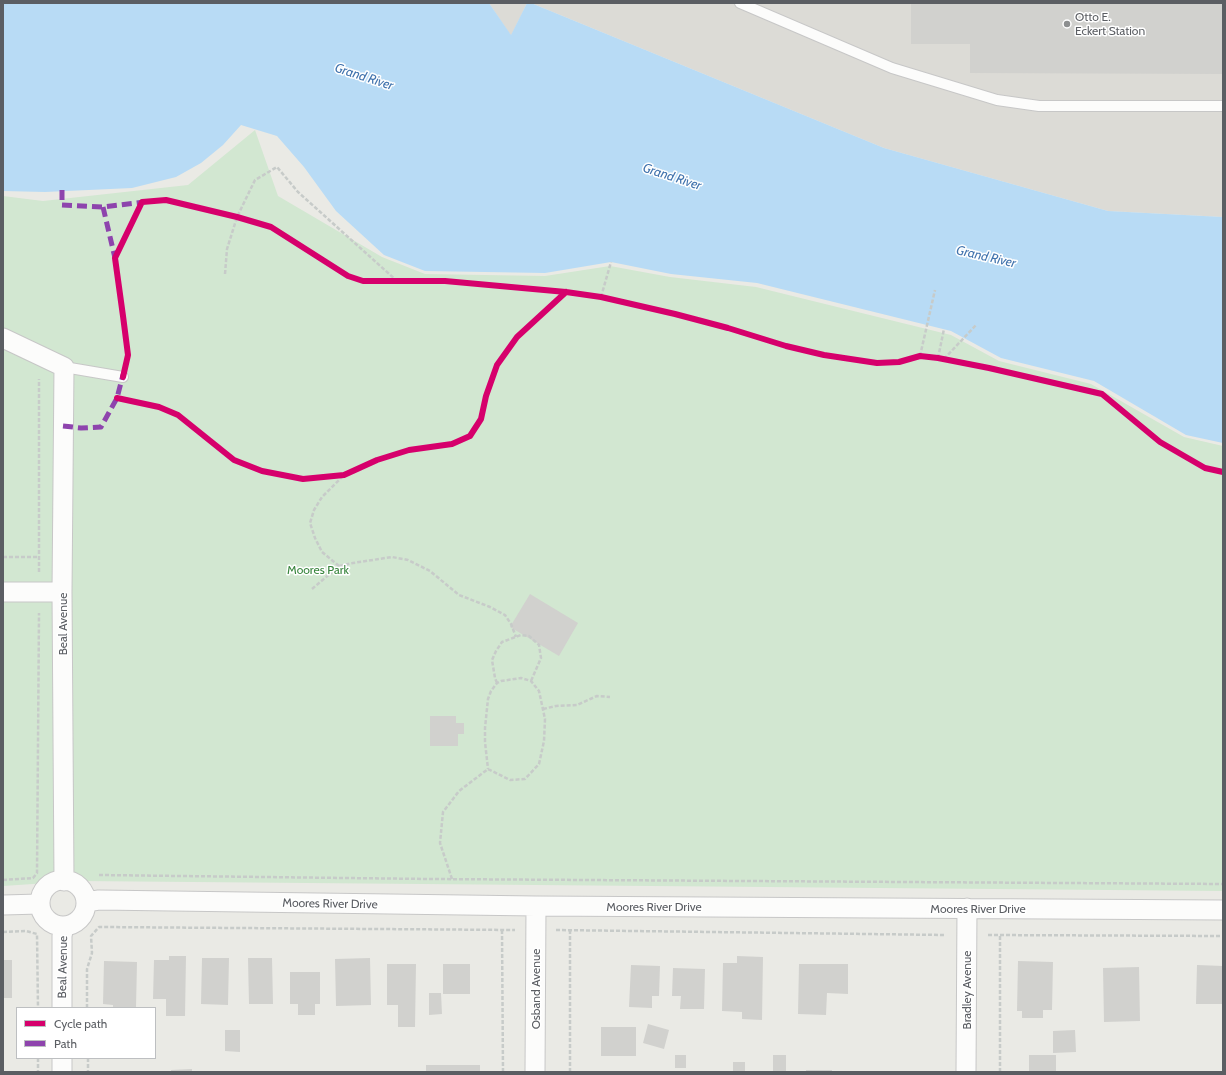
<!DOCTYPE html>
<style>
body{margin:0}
#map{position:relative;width:1226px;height:1075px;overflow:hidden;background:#eaeae5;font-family:Cabin,sans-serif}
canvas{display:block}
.frame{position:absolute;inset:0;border:4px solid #5b5e63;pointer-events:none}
.legend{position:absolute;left:16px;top:1007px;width:140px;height:52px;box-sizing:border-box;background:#fff;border:1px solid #bdbfc1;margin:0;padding:5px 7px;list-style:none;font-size:12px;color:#5b5e63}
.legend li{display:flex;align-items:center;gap:8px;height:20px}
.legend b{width:20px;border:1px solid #bdbfc1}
</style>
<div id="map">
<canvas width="1226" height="1075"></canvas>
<div class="frame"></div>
<ul class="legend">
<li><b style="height:5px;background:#d6006c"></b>Cycle path</li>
<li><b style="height:5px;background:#8e44ad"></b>Path</li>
</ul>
</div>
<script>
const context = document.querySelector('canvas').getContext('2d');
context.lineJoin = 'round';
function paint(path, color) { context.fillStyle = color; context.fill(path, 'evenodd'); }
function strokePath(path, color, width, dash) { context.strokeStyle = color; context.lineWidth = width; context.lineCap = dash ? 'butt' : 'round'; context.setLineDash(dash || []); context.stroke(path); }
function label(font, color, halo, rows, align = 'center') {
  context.font = font + ' Cabin,sans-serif'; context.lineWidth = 3; context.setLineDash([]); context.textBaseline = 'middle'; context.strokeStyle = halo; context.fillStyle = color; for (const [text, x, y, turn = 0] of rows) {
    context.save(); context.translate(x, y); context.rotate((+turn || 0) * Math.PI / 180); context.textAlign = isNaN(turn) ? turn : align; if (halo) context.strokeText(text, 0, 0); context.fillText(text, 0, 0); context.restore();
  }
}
paint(new Path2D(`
 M 489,3 L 527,3 L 511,36 Z
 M 531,3 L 1223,3 L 1223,217 L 1108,211 L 884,148 Z`), '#dcdbd6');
paint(new Path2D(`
 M 255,130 L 278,196 L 382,257 L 425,274 L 545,276 L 610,266 L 670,277 L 756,287 L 951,335 L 999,361 L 1091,384 L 1184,437 L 1223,446 L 1223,891 L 78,881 L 3,886 L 3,196 L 43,201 L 188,185 Z`), '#d2e7d1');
paint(new Path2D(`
 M 3,3 L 489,3 L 511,35 L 527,3 L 531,3 L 884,148 L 1108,211 L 1223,217 L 1223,443 L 1186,435 L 1094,381 L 1001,358 L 951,331 L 757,283 L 671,274 L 611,262 L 545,273 L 425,271 L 384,255 L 336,211 L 304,167 L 277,136 L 241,125 L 223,145 L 201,163 L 176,177 L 132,188 L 45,192 L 3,191 Z`), '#b8dbf5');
paint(new Path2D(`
 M 911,3 L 1223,3 L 1222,74 L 970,73 L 970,44 L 911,44 Z
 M 530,594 L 578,623 L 559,656 L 510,627 Z
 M 430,716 L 456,716 L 456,723 L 464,723 L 464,734 L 458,734 L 458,746 L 430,746 Z
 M 169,956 L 186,956 L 185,1016 L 166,1016 L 166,999 L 153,999 L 154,960 L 169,960 Z
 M 737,956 L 763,957 L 762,1020 L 742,1019 L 742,1012 L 722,1011 L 723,963 L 737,963 Z
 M 202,958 L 229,958 L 228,1005 L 201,1004 Z
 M 248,958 L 272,958 L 273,1004 L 249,1004 Z
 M 370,958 L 371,1005 L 336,1006 L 335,959 Z
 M 3,960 L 12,960 L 12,998 L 3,998 Z
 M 104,961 L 137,962 L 136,1008 L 113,1008 L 113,1005 L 103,1004 Z
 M 1018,961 L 1053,962 L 1052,1010 L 1043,1010 L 1043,1018 L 1022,1018 L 1022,1011 L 1017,1011 Z
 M 387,964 L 416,964 L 415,1027 L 398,1027 L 398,1005 L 387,1005 Z
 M 443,964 L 470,964 L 470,994 L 443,994 Z
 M 799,964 L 848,964 L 848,994 L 827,993 L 826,1015 L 798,1014 Z
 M 631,965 L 660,966 L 659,996 L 652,996 L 652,1008 L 629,1007 Z
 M 1197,965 L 1223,966 L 1223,1004 L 1196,1004 Z
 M 1139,967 L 1140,1021 L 1104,1022 L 1103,968 Z
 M 673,968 L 705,969 L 704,1009 L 680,1009 L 681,996 L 672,996 Z
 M 290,972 L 320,972 L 320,1004 L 315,1004 L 315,1015 L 298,1015 L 298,1004 L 290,1004 Z
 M 429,993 L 441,993 L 442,1014 L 429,1015 Z
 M 648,1024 L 669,1030 L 664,1049 L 643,1043 Z
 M 601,1027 L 636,1027 L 636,1056 L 601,1056 Z
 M 225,1030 L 240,1030 L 240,1052 L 225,1051 Z
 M 1075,1030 L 1076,1052 L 1053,1053 L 1053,1031 Z
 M 675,1055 L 686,1055 L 686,1068 L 675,1068 Z
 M 773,1055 L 786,1055 L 786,1072 L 773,1072 Z
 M 1029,1055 L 1056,1055 L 1056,1072 L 1029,1072 Z
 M 733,1062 L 745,1062 L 745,1072 L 733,1072 Z
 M 426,1065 L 480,1065 L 480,1072 L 426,1072 Z
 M 192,1069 L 192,1072 L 171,1072 L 171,1070 Z
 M 806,1070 L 832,1070 L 832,1072 L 806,1072 Z`), '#d1d1ce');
const lane = new Path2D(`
 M 740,3 L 892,68 L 997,100 L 1039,106 L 1223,106
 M 64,367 L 123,377`);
const street = new Path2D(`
 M 3,338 L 64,367 L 62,592 L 64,881
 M 3,592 L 62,592
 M40 903a23 23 0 1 1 46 0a23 23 0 1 1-46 0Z
 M 86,902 L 99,900 L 536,906 L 1223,910
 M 3,905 L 40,904
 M 62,1008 L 62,936 L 64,926
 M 62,1058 L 62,1072
 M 535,1072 L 536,906
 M 966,1072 L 967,908`);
strokePath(lane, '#c7c7c7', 12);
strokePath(street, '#c7c7c7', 21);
strokePath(new Path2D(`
 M 225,274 L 227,249 L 237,217 L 255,180 L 277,167 L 298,192 L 397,281
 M 601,297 L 611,262
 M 920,356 L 935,290
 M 938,358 L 944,329
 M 944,359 L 976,325
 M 3,557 L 39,557
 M 339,566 L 322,552 L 315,538 L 310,523 L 314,510 L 322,497 L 344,475
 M 39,572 L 39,379
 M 312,589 L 339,566 L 353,563 L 392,557 L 408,560 L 430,571 L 459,595 L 490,607 L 505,615 L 511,624 L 516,637
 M 497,683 L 495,678 L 492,660 L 496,651 L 502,642 L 521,635 L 529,636 L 539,645 L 541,658 L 531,681
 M 543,709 L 556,706 L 577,705 L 597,696 L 610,697
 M 99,875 L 428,879 L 1223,884
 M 452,879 L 440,843 L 443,812 L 459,791 L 488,769 L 510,780 L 525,779 L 539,764 L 544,741 L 545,719 L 539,691 L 531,681 L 521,678 L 501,681 L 497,683 L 491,691 L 488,699 L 485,728 L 485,742 L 488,769
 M 3,880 L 33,878 L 37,873 L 39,613
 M 502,930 L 503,1072
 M 556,930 L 945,935
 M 570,930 L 570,1072
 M 3,932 L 26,931 L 37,934 L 38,1008
 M 988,935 L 1223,936
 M 87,1008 L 87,969 L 92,953 L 91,936 L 99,927 L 515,930
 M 38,1058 L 38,1072
 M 88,1058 L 88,1072
 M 1000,1072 L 1000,936`), '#c7cbc9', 2.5, [4, 2]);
strokePath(lane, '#fcfcfb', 10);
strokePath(street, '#fcfcfb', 19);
strokePath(new Path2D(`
 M 62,190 L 62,205 L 103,207 L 144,202
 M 103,207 L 115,258
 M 63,426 L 81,428 L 101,427 L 117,398 L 123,375`), '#8e44ad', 5, [10, 5]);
strokePath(new Path2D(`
 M 123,377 L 128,355 L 123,316 L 115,258 L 142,202 L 166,200 L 237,217 L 271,227 L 348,276 L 363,281 L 445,281 L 566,292 L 601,297 L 675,314 L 728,328 L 786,346 L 824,355 L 877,363 L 899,362 L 920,356 L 938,358 L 989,368 L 1102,394 L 1160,442 L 1205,468 L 1223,472
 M 117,398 L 159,407 L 178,415 L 234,460 L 262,471 L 303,479 L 344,475 L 377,460 L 409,450 L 452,444 L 470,436 L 481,419 L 486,396 L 497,365 L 517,337 L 566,292`), '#d6006c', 6);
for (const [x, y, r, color] of [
 [1067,24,4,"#8d8f90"]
]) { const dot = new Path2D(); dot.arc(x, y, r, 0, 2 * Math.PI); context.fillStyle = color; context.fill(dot); strokePath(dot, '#fff', 1.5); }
label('12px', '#5b5e63', '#fff', [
 ["Otto E.",1075,17],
 ["Eckert Station",1075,31]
], 'left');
label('12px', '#38853d', '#fff', [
 ["Moores Park",318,570]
]);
label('12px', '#5b5e63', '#fff', [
 ["Beal Avenue",63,624,-90],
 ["Moores River Drive",330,904,1],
 ["Moores River Drive",654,907],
 ["Moores River Drive",978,909],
 ["Beal Avenue",63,967,-89],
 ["Osband Avenue",536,989,-90],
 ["Bradley Avenue",967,990,-90]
]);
label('italic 13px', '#4274ae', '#fff', [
 ["Grand River",364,77,18],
 ["Grand River",672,177,18],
 ["Grand River",986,257,13]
]);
</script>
